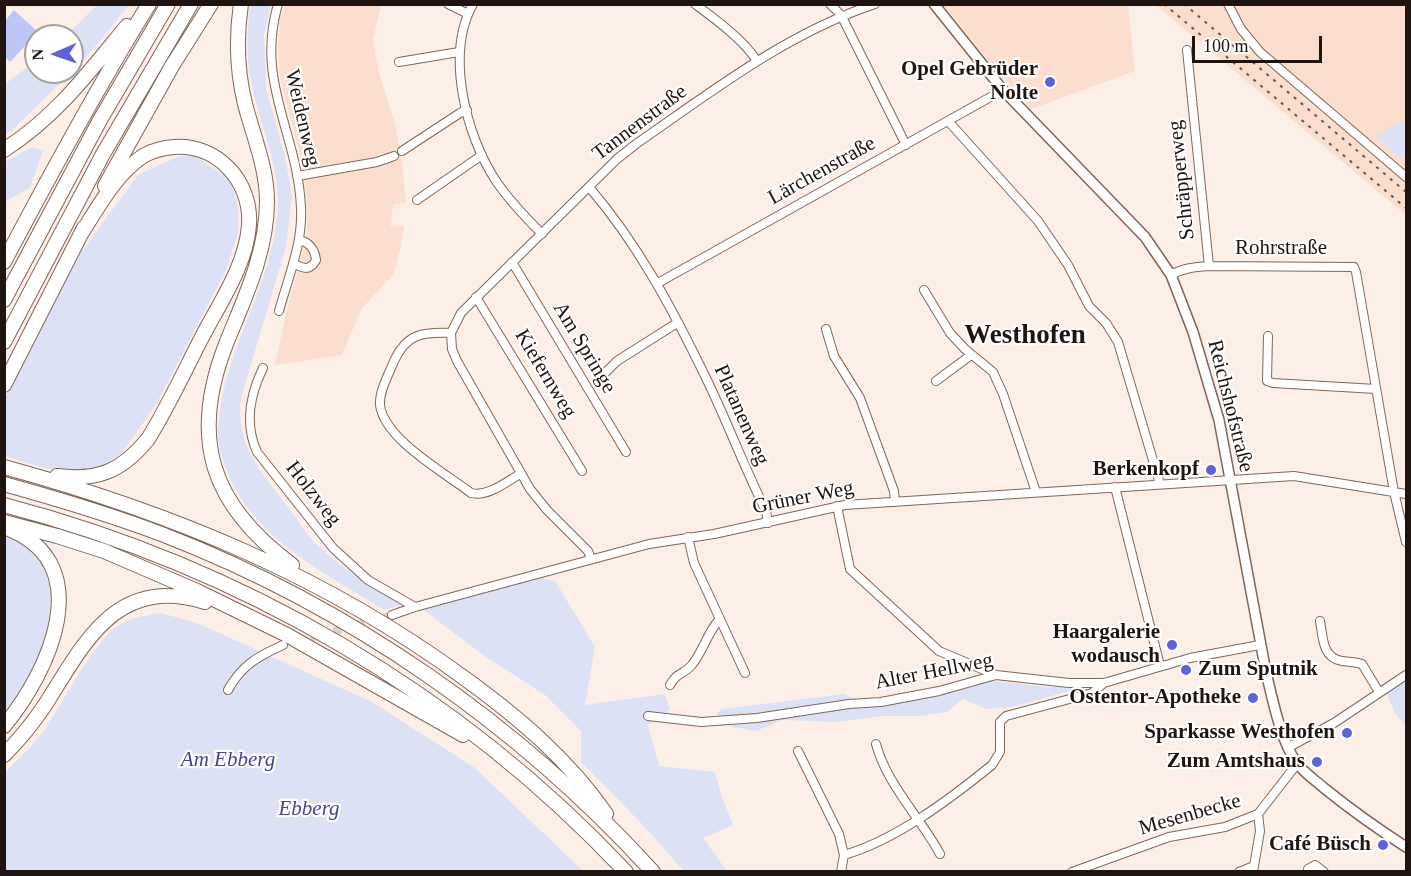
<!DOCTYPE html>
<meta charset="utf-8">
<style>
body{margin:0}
#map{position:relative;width:1411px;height:876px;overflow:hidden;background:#fcefe8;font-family:Georgia,serif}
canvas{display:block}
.frame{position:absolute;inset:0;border:6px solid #1f140f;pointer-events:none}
.north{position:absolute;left:24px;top:24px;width:60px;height:60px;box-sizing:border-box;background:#fff;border:2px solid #a5a19f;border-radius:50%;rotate:268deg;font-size:16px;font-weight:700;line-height:24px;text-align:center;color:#1f140f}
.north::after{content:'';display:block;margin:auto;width:21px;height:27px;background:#5d62da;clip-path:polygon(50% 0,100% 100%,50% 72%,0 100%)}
.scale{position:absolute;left:1192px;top:36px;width:130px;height:27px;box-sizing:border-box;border:3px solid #1f140f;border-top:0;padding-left:8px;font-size:18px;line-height:21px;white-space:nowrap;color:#1f140f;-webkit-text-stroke:4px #fff;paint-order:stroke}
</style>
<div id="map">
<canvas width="1411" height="876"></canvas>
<div class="frame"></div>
<div class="north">N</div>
<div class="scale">100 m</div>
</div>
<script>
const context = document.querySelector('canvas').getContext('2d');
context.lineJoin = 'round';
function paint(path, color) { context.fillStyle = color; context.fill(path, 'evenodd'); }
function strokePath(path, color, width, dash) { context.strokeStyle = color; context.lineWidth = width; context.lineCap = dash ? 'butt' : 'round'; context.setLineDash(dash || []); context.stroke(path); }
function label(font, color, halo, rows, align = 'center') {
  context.font = font + ' Georgia,serif'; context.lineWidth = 4.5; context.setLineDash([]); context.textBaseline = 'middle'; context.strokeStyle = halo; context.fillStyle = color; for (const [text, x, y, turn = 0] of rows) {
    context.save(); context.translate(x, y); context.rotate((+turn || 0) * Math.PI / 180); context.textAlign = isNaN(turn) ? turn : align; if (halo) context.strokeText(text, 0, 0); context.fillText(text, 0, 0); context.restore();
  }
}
paint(new Path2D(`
 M 285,5 L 381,5 L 373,40 L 378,69 L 395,124 L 402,159 L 406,203 L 393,204 L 391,227 L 404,226 L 401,247 L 393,275 L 362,308 L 342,355 L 275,365 L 287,309 L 302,254 L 307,229 L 307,200 L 300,155 L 280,78 L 278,48 L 280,18 Z
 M 944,5 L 1128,5 L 1135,71 L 1031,109 L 978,48 Z
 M 1156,5 L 1406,5 L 1406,215 L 1301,127 Z`), '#fcdece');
paint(new Path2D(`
 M 97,5 L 129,5 L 86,58 L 72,72 L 72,36 L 66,36 Z
 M 250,5 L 271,5 L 264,35 L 266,89 L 285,156 L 292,197 L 286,247 L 241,398 C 235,446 261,471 288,507 C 298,520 307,536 319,547 C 344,570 373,587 401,605 L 384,610 C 326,573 258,542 229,476 C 223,463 218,446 218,432 C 219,401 227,373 238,344 C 255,299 276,254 278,205 C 279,163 259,122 251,81 C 246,55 247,31 250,5 Z
 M 36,61 L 36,72 L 72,72 L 11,131 L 5,135 L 5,84 Z
 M 1406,120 L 1406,156 L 1400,158 L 1375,137 L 1394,125 Z
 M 32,147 L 43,151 L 30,188 L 5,202 L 5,162 Z
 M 180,156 L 195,156 L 230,179 L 238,206 L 238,233 L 227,268 L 157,403 L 122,453 L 98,468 L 66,472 L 47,469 L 5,456 L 4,400 L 73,263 L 139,174 Z
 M 5,533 C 18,541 32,548 40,562 C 68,606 36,676 5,712 Z
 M 540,577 L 555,581 L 595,647 L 585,705 L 665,694 L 670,710 L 648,725 L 659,766 L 715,772 L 722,797 L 733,825 L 703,838 L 727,871 L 684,871 L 642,824 L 581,762 L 581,731 L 544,694 L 486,657 L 421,608 Z
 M 161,613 L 197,623 L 372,702 L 475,768 L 583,871 L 5,872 L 5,772 C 19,758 34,745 46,728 C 62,703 95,641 117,626 C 130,618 146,615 161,613 Z
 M 1406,679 L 1406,726 L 1395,713 L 1386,692 Z
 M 988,680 L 1047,687 L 1084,687 L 1012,707 L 987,709 L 963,699 L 947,712 L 920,716 L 881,716 L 838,722 L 782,720 L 756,731 L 733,727 L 716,714 L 722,709 L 844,694 L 870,707 L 941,693 Z`), '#dde1f6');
paint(new Path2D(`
 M 14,10 L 38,32 L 10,62 L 5,57 L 5,21 Z`), '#bec6f5');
strokePath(new Path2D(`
 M 299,641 L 392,615`), '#dbcec7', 8, [8, 4]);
const minor = new Path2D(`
 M 278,4 C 255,83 298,133 301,208 C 303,243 288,278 279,311
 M 448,4 L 468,14
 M 473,4 C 445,54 466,136 496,181 C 509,200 525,217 542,234
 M 695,4 C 715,19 744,40 757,61
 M 830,4 L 841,15 L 906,145
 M 1228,4 L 1241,29 L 1260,52 L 1406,177
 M 399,62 L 459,52
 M 949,122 L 1038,221 L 1068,265 L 1089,306 L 1106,323 L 1118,342 L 1160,484
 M 402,151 L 460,113 L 467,110
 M 297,176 L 377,162 L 394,156
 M 589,187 C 638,244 673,310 706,378 C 727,421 744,467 766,511 L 768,523
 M 417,200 L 482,155
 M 512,262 L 626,452
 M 293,263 C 302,268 310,272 316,260 C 315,250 309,242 299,240
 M 1209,266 L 1354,267 L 1356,272 L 1394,492 L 1406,542
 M 1171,275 C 1183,268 1195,267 1209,266 L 1187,50
 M 658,283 L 1003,90
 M 924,290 L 950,333 L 965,349 L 993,372 L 1003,394 L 1036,492
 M 476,297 L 582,471
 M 826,329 L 834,356 L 860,398 L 894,491 L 895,502
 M 451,333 C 423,332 407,333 394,361 C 389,374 379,391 380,405 C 384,439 445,473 471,493 C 488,497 506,482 520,474
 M 1268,336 L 1267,381 L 1273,383 L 1376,389
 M 263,368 C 250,395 244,423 257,452 L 333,548 L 368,580 L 415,607
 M 601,377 L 617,361 L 677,323
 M 936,381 L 971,355
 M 1115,487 L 1160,666
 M 837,506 L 850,569 L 939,651 L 996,675
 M 688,537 L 694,563 L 745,673
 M 591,559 L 588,551 L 547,510 L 530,489 L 457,361 L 452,349 L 451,333 L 461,313 L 617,159 L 636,144 C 711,92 787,33 875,4
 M 392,615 L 415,607 L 649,544 L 714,534 L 845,505 L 1294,476 L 1406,494
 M 1320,621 C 1323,637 1322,658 1342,661 C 1349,662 1356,662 1362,664 L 1379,692
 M 670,685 C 678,671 683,675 691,666 C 703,652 707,633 719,620
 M 228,690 C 241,666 258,656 283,645
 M 648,716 L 701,722 L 757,718 L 849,704 L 881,702 L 939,691 L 996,675 L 1069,683 L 1104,683 L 1190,658 L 1260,645
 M 876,744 C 887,785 920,817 940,854
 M 1289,747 L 1334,723 L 1406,675
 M 798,751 L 839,834 L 844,855 L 841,872
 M 844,855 C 896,840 950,799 992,765 L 1000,752 L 1000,722 L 1006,716 L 1092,693 L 1104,683
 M 1308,869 L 1315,865 L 1324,872
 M 1072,872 L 1169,837 L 1225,827 L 1258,814 L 1297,764
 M 1239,872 L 1254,866
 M 1253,872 L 1260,831 L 1258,814`);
const tertiary = new Path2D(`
 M 934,4 L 1003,90 L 1145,237 L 1171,275 L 1193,332 L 1219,420 L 1266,672 C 1272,697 1281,743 1297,763 C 1304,773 1315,780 1324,788 C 1350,809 1378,829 1406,847`);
const motorway = new Path2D(`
 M 241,4 C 236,37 237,71 245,104 C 253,135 267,168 267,201 C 267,252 245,297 226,344 C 189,439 211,505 292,565
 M 4,150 C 57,116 88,73 127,26
 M 105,186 L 172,66 L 211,4
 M 4,262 C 50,175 97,88 149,4
 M 4,300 L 100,120 L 168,4
 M 4,342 L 103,154 L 191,4
 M 4,385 L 84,228
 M 4,467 C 172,513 326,576 467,680 C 519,718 569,760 606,814
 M 57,476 C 98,481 122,471 148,439 C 168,407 184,372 201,339 C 219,304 246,266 249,225 C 252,182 218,144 174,147 C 163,148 153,150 143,156 C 115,175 99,206 81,234
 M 4,484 C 58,499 112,515 164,535 C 350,607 519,725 653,872
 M 4,505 C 241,567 458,693 626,872
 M 4,522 L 57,536 L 104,551 L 197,591 L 287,635 L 463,735
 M 4,726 C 48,674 99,565 9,529
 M 4,755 C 20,739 33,723 45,705 C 85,642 116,575 205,602`);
strokePath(minor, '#806658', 10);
strokePath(tertiary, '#806658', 12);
strokePath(motorway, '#806658', 16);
strokePath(minor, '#fff', 8);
strokePath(tertiary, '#fff', 9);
strokePath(motorway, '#fff', 14);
strokePath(new Path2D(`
 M 1164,4 L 1406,208
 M 1184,4 L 1406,192`), '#615650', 2, [3, 6]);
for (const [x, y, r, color] of [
 [1050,82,6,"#5d62da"],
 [1211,470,6,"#5d62da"],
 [1172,645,6,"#5d62da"],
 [1186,670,6,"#5d62da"],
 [1253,698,6,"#5d62da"],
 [1347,733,6,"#5d62da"],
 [1317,762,6,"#5d62da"],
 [1383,845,6,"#5d62da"]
]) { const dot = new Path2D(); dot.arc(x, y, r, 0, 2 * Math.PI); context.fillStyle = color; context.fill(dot); strokePath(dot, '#fff', 2); }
label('bold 21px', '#1f140f', '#fff', [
 ["Opel Gebrüder",1038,70],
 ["Nolte",1038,94],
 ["Berkenkopf",1199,470],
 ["Haargalerie",1160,633],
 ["wodausch",1160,657],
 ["Zum Sputnik",1198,670,"left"],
 ["Ostentor-Apotheke",1241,698],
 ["Sparkasse Westhofen",1335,733],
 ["Zum Amtshaus",1305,762],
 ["Café Büsch",1371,845]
], 'right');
label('21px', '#1f140f', '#fff', [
 ["Weidenweg",302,118,77],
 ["Tannenstraße",640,123,-37],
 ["Lärchenstraße",822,171,-29],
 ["Schräpperweg",1182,180,-96],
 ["Rohrstraße",1281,248],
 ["Am Springe",584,348,59],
 ["Kiefernweg",545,374,59],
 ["Reichshofstraße",1230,406,76],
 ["Platanenweg",741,415,66],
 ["Holzweg",313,494,52],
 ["Grüner Weg",803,498,-11],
 ["Alter Hellweg",934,672,-11],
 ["Mesenbecke",1190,815,-16]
]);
label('italic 21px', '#41459d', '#fff', [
 ["Am Ebberg",228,760],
 ["Ebberg",309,809]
]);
label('bold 27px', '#1f140f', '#fff', [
 ["Westhofen",1025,336]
]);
</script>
